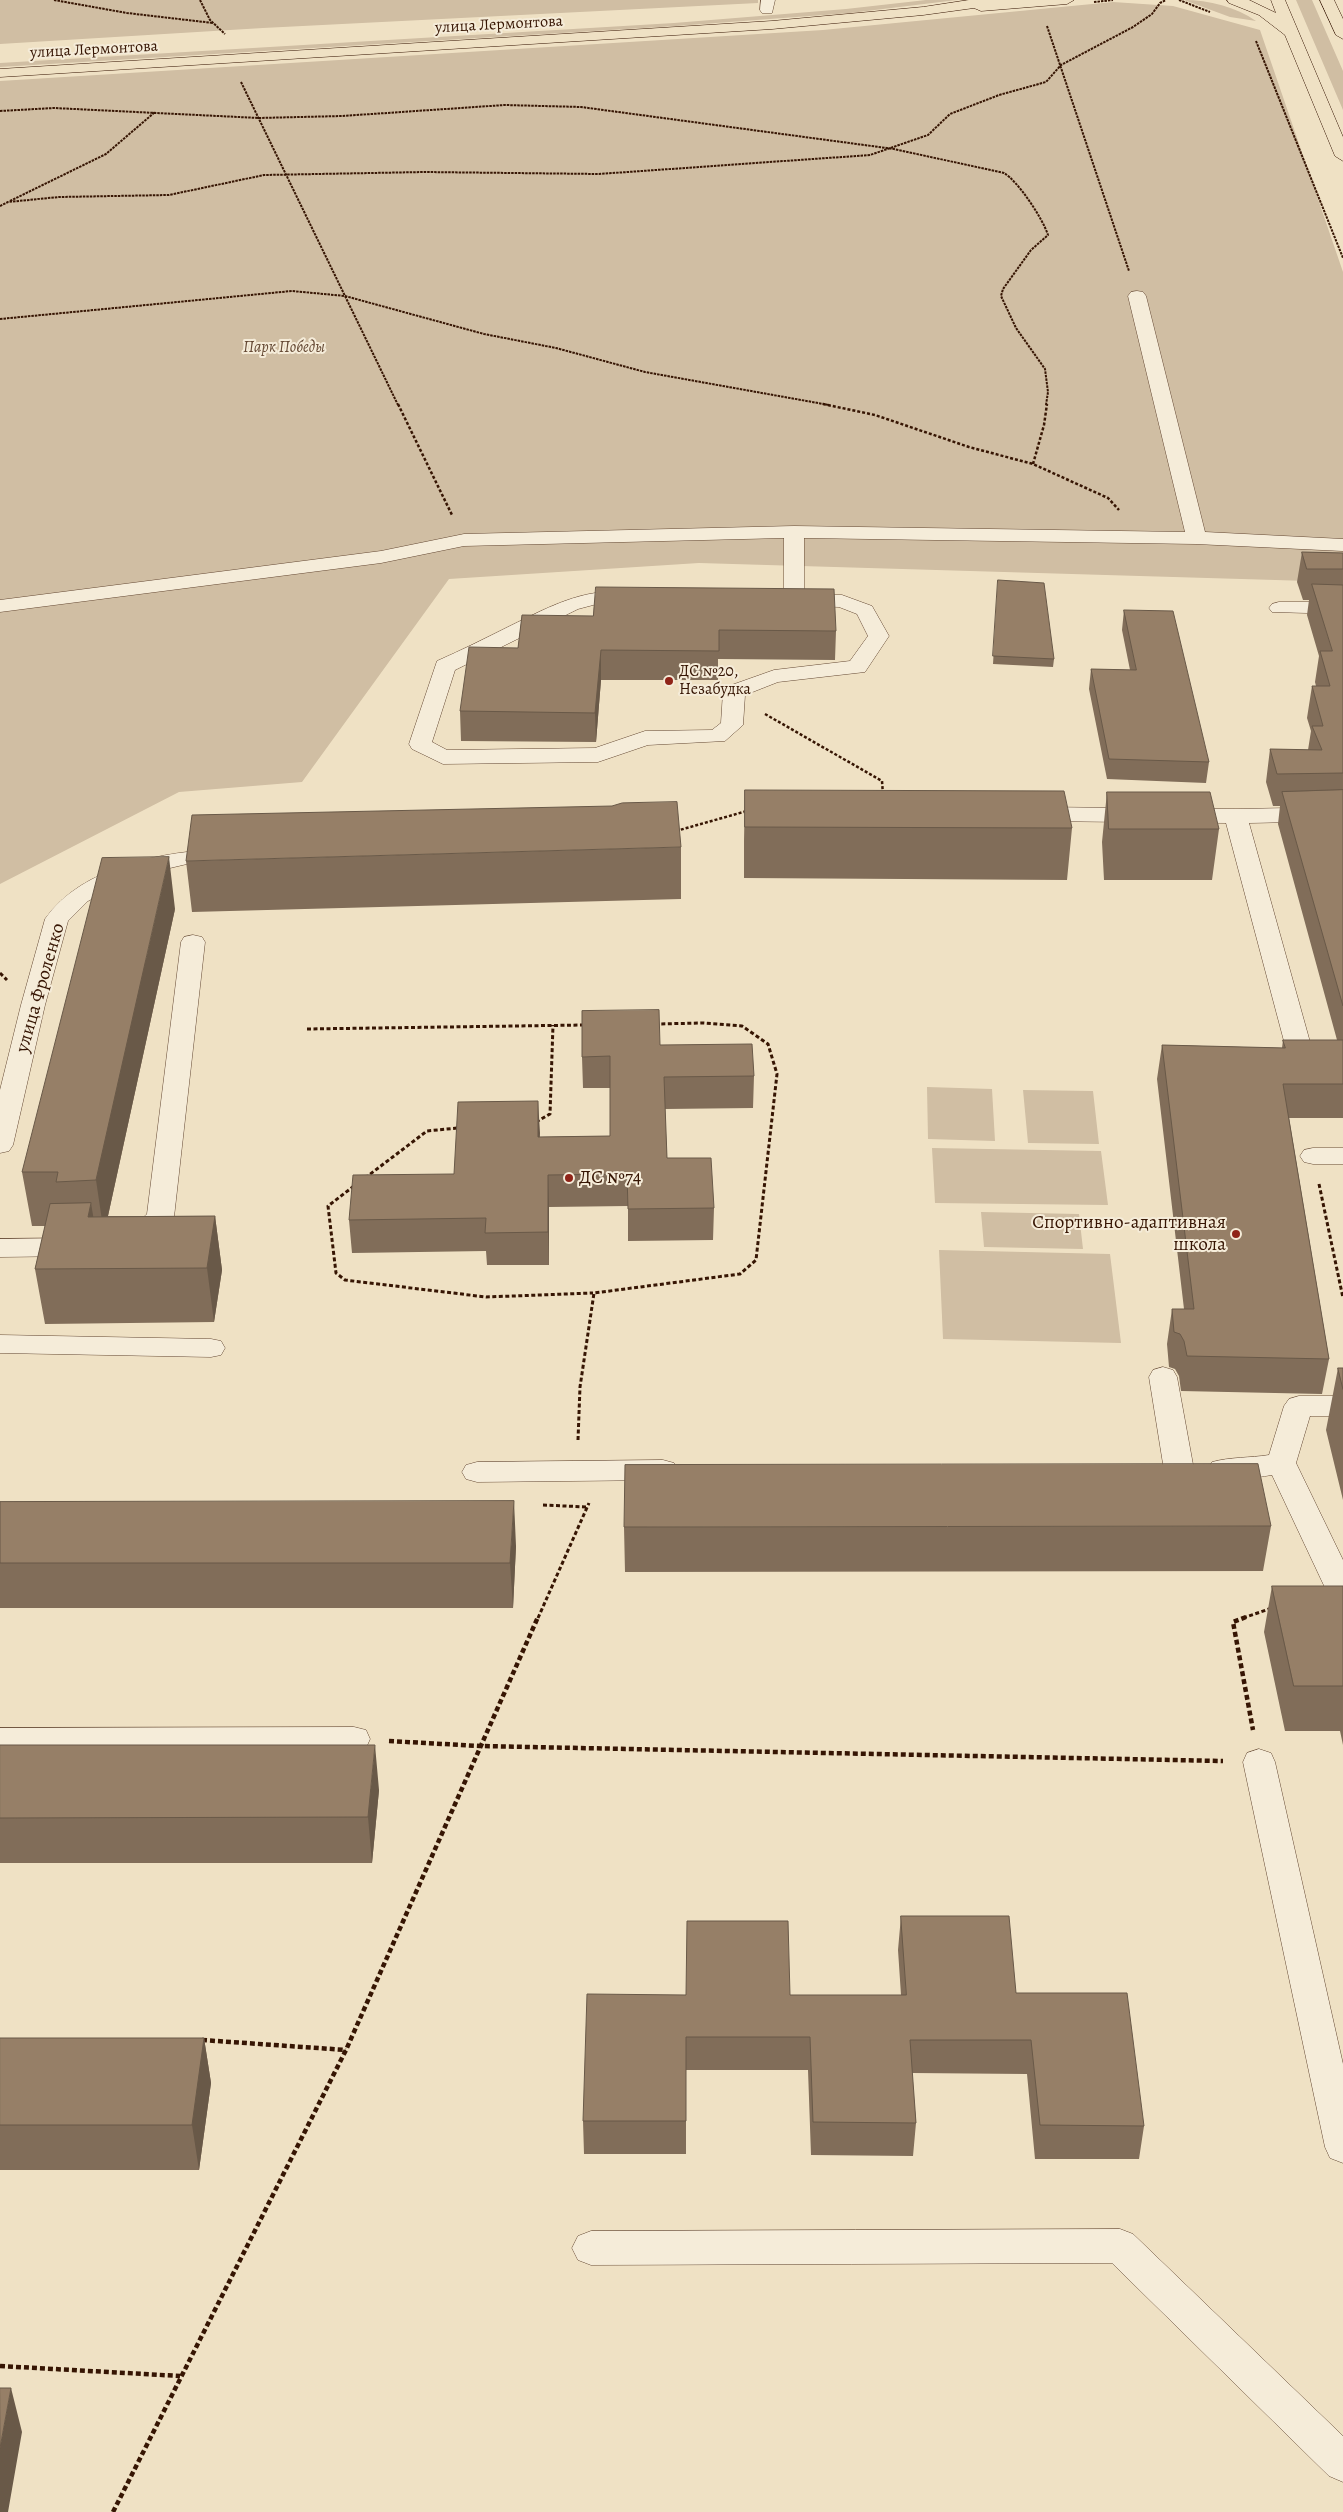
<!DOCTYPE html>
<meta charset="utf-8">
<style>
body{margin:0}
canvas{display:block;background:#efe1c4}
</style>
<canvas width="1343" height="2512"></canvas>
<script>
const context = document.querySelector('canvas').getContext('2d');
context.lineJoin = 'round';
function paint(path, color) { context.fillStyle = color; context.fill(path, 'evenodd'); }
function strokePath(path, color, width, dash) { context.strokeStyle = color; context.lineWidth = width; context.lineCap = dash ? 'butt' : 'round'; context.setLineDash(dash || []); context.stroke(path); }
function label(font, color, halo, rows, align = 'center') {
  context.font = font + ' Alegreya,serif'; context.lineWidth = 4; context.setLineDash([]); context.textBaseline = 'middle'; context.strokeStyle = halo; context.fillStyle = color; for (const [text, x, y, turn = 0] of rows) {
    context.save(); context.translate(x, y); context.rotate((+turn || 0) * Math.PI / 180); context.textAlign = isNaN(turn) ? turn : align; if (halo) context.strokeText(text, 0, 0); context.fillText(text, 0, 0); context.restore();
  }
}
paint(new Path2D(`
 M 0,0 L 758,0 L 758,3 L 263,28 L 0,44 Z
 M 926,0 L 957,0 L 850,13 L 676,26 L 0,67 L 0,63 L 674,23 L 846,9 Z
 M 1184,0 C 1209,0 1236,7 1256,21 L 1230,17 Z
 M 1296,0 L 1312,0 L 1343,71 L 1343,110 Z
 M 1113,2 L 1173,6 L 1260,30 L 1343,272 L 1343,582 L 699,563 L 449,579 L 302,782 L 179,792 L 0,884 L 0,81 L 823,30 Z
 M 927,1087 L 992,1089 L 995,1141 L 928,1139 Z
 M 1023,1090 L 1093,1091 L 1099,1144 L 1028,1143 Z
 M 932,1148 L 1101,1151 L 1108,1205 L 935,1203 Z
 M 981,1212 L 1079,1214 L 1083,1249 L 984,1247 Z
 M 939,1250 L 1110,1254 L 1121,1343 L 943,1339 Z`), '#d0bea3');
const minor = new Path2D(`
 M 761,0 L 775,0 L 772,13 L 762,13 L 760,10 Z
 M 1137,291 L 1143,292 L 1146,296 L 1205,532 L 1343,539 L 1343,551 L 1196,544 L 804,538 L 804,595 L 842,595 L 872,606 L 889,636 L 865,672 L 778,682 L 745,695 L 743,725 L 725,741 L 648,745 L 598,762 L 443,764 L 412,749 L 409,744 L 437,661 C 462,650 486,638 510,626 C 551,606 592,583 638,595 L 641,599 L 638,603 L 597,604 L 578,609 L 455,670 L 432,742 L 447,750 L 595,748 L 645,731 L 712,730 L 721,723 L 723,692 L 726,687 L 774,670 L 850,661 L 868,636 L 857,614 L 839,607 L 787,605 L 784,601 L 784,538 L 464,546 L 381,563 L 0,612 L 0,600 L 381,551 L 464,534 L 794,526 L 1185,532 L 1128,296 L 1131,292 Z
 M 1279,602 L 1343,602 L 1343,614 L 1272,612 L 1269,608 L 1272,604 Z
 M 1032,807 L 1236,809 L 1343,807 L 1343,821 L 1249,823 L 1315,1060 L 1311,1065 L 1302,1068 L 1293,1065 L 1289,1060 L 1226,823 L 1032,821 L 1024,819 L 1021,814 L 1024,809 Z
 M 225,849 L 233,851 L 237,856 L 233,861 L 187,864 L 136,876 L 88,901 L 68,921 L 45,1005 L 13,1145 L 9,1151 L 0,1153 L 0,1090 L 21,1005 L 45,919 C 82,866 165,851 225,849 Z
 M 193,935 L 202,937 L 205,942 L 174,1217 C 163,1233 143,1251 123,1246 L 119,1240 L 147,1214 L 181,942 L 184,937 Z
 M 1313,1148 L 1343,1148 L 1343,1164 L 1313,1164 L 1304,1162 L 1300,1156 L 1304,1150 Z
 M 78,1238 L 88,1241 L 92,1247 L 88,1253 L 78,1256 L 0,1257 L 0,1239 Z
 M 0,1335 L 211,1339 L 221,1341 L 225,1348 L 221,1355 L 211,1357 L 0,1353 Z
 M 1163,1367 L 1173,1370 L 1177,1377 L 1194,1470 L 1190,1477 L 1179,1480 L 1168,1477 L 1164,1470 L 1149,1377 L 1153,1370 Z
 M 1299,1396 L 1343,1396 L 1343,1416 L 1310,1416 L 1296,1463 L 1343,1560 L 1343,1603 L 1332,1600 L 1327,1592 L 1272,1475 C 1252,1478 1232,1482 1212,1476 L 1208,1469 L 1212,1462 C 1230,1457 1250,1458 1269,1455 L 1284,1406 L 1289,1399 Z
 M 663,1460 L 674,1463 L 678,1470 L 674,1477 L 663,1480 L 477,1482 L 466,1479 L 462,1472 L 466,1465 L 477,1462 Z
 M 354,1727 L 366,1730 L 370,1739 L 366,1748 L 354,1751 L 0,1752 L 0,1728 Z
 M 1259,1749 L 1271,1753 L 1275,1762 L 1343,2064 L 1343,2163 L 1330,2158 L 1325,2147 L 1243,1762 L 1247,1753 Z
 M 1120,2229 L 1133,2234 L 1343,2436 L 1343,2482 L 1329,2476 L 1112,2263 L 591,2265 L 578,2260 L 572,2248 L 578,2236 L 591,2231 Z`);
const major = new Path2D(`
 M 969,0 L 1074,0 L 1067,4 L 981,11 L 974,8 L 923,15 L 772,29 L 0,77 L 0,69 L 772,21 L 923,7 Z
 M 1227,0 L 1249,0 L 1276,13 L 1271,0 L 1285,0 L 1343,137 L 1343,161 L 1335,156 L 1285,35 L 1259,15 L 1229,3 Z
 M 1320,0 L 1334,0 L 1343,19 L 1343,39 L 1336,35 Z`);
strokePath(minor, '#644833', 1);
strokePath(major, '#361503', 1);
strokePath(new Path2D(`
 M 54,0 L 127,13 L 213,23
 M 200,0 L 210,20 L 225,34
 M 1179,0 L 1210,12
 M 1094,2 L 1113,0
 M 1047,26 L 1129,271
 M 1256,41 L 1343,258
 M 241,82 L 398,405
 M 0,111 L 54,108 L 259,118 L 342,116 L 505,105 L 581,107 L 894,149 L 1004,173 C 1018,181 1043,219 1048,235 L 1031,250 L 1003,289 L 1001,296 L 1016,328 L 1045,369 L 1048,392 L 1046,405
 M 10,201 L 106,154 L 155,112
 M 0,206 L 8,202 L 59,197 L 169,195 L 264,175 L 425,172 L 599,174 L 870,155 L 928,135 L 950,114 L 999,95 L 1046,82 L 1061,65 L 1133,27 L 1152,14 L 1160,3 L 1166,0
 M 0,319 L 292,291 L 345,296 L 484,334 L 556,348 L 645,372 L 829,405`), '#361503', 2, [2.5, 1]);
strokePath(new Path2D(`
 M 398,404 L 452,515
 M 823,404 L 875,415 L 969,447 L 1033,464 L 1108,498 L 1119,510
 M 1033,464 L 1044,425 L 1047,404
 M 765,714 L 882,781 L 883,795
 M 676,831 L 747,811`), '#361503', 2.5, [3, 2]);
strokePath(new Path2D(`
 M 0,973 L 7,980
 M 307,1029 L 584,1025
 M 536,1122 L 550,1114 L 553,1025
 M 365,1178 L 427,1131 L 458,1128
 M 1319,1184 L 1343,1298
 M 354,1186 L 328,1206 L 336,1273 L 345,1280 L 486,1297 L 593,1293
 M 578,1440 L 580,1387 L 594,1293 L 740,1274 L 756,1260 L 777,1074 L 768,1044 L 742,1026 L 703,1023 L 656,1024
 M 543,1505 L 587,1507
 M 538,1618 L 589,1503
 M 1243,1618 L 1272,1608`), '#361503', 3, [4, 2.5]);
strokePath(new Path2D(`
 M 1246,1617 L 1233,1622 L 1253,1730
 M 389,1741 L 480,1746 L 1223,1761
 M 202,2040 L 346,2050
 M 0,2366 L 180,2376
 M 113,2512 L 346,2050 L 538,1617`), '#361503', 4.5, [5, 3]);
paint(minor, '#f5ecd9');
paint(major, '#efe1c4');
paint(new Path2D(`
 M 1302,552 L 1343,553 L 1343,1118 L 1289,1118 L 1329,1359 L 1322,1394 L 1181,1391 L 1179,1376 L 1175,1369 L 1169,1367 L 1167,1344 L 1172,1309 L 1184,1309 L 1157,1079 L 1162,1045 L 1282,1048 L 1283,1040 L 1337,1040 L 1278,824 L 1280,806 L 1273,806 L 1266,782 L 1270,749 L 1308,750 L 1311,731 L 1307,718 L 1312,686 L 1316,686 L 1315,682 L 1319,656 L 1307,615 L 1309,600 L 1303,600 L 1297,582 Z
 M 998,580 L 1054,659 L 1053,667 L 993,664 Z
 M 1124,610 L 1209,762 L 1206,783 L 1107,779 L 1089,689 L 1091,669 L 1130,670 L 1122,630 Z
 M 522,615 L 836,631 L 835,660 L 718,659 L 718,680 L 601,680 L 596,742 L 461,741 L 460,711 L 518,648 Z
 M 745,790 L 1072,828 L 1067,880 L 744,878 L 744,841 Z
 M 1107,792 L 1219,829 L 1212,880 L 1104,880 L 1102,842 Z
 M 681,847 L 681,899 L 192,912 L 186,861 Z
 M 175,909 L 108,1216 L 215,1216 L 222,1270 L 214,1322 L 45,1324 L 35,1269 L 45,1226 L 32,1226 L 22,1172 Z
 M 660,1045 L 754,1076 L 753,1108 L 665,1109 L 667,1158 L 714,1208 L 713,1240 L 628,1241 L 628,1206 L 549,1207 L 549,1265 L 487,1265 L 486,1251 L 352,1253 L 349,1220 L 540,1137 L 610,1136 L 610,1088 L 583,1088 L 582,1057 Z
 M 1338,1368 L 1343,1368 L 1343,1500 L 1326,1430 Z
 M 0,1502 L 516,1546 L 513,1608 L 0,1608 Z
 M 1271,1526 L 1263,1571 L 625,1572 L 624,1527 Z
 M 1272,1586 L 1343,1586 L 1343,1745 L 1340,1731 L 1285,1731 L 1264,1632 Z
 M 0,1745 L 379,1790 L 372,1863 L 0,1863 Z
 M 901,1916 L 1016,1993 L 1144,2126 L 1139,2159 L 1035,2159 L 1027,2074 L 912,2073 L 916,2123 L 913,2156 L 811,2155 L 808,2070 L 686,2070 L 686,2154 L 584,2154 L 583,2121 L 686,1995 L 901,1995 L 898,1950 Z
 M 0,2038 L 204,2038 L 211,2083 L 199,2170 L 0,2170 Z`), '#816d59');
paint(new Path2D(`
 M 601,650 L 601,680 L 596,742 L 595,713 Z
 M 169,857 L 175,909 L 104,1234 L 96,1180 Z
 M 538,1101 L 540,1133 L 539,1169 L 538,1137 Z
 M 548,1175 L 549,1207 L 549,1265 L 548,1232 Z
 M 91,1203 L 100,1257 L 88,1217 Z
 M 215,1216 L 222,1270 L 214,1322 L 207,1268 Z
 M 514,1501 L 516,1546 L 513,1608 L 510,1563 Z
 M 375,1745 L 379,1790 L 372,1863 L 368,1817 Z
 M 204,2038 L 211,2083 L 199,2170 L 192,2125 Z
 M 11,2388 L 22,2432 L 8,2512 L 0,2512 L 0,2448 Z`), '#695948');
const building = new Path2D(`
 M 1302,552 L 1343,553 L 1343,569 L 1307,569 Z
 M 998,580 L 1044,583 L 1054,659 L 993,656 Z
 M 1312,584 L 1343,585 L 1343,773 L 1277,774 L 1270,749 L 1322,750 L 1312,726 L 1323,726 L 1312,686 L 1330,686 L 1320,651 L 1332,651 Z
 M 596,587 L 834,589 L 836,631 L 719,630 L 719,651 L 601,650 L 595,713 L 460,711 L 469,647 L 518,648 L 522,615 L 593,616 Z
 M 1124,610 L 1173,611 L 1209,762 L 1109,759 L 1091,669 L 1136,670 Z
 M 745,790 L 1064,791 L 1072,828 L 745,827 Z
 M 1343,790 L 1343,1006 L 1282,792 Z
 M 1107,792 L 1210,792 L 1219,829 L 1109,829 Z
 M 677,802 L 681,847 L 186,861 L 192,815 L 612,806 L 622,803 Z
 M 169,857 L 96,1180 L 56,1182 L 58,1172 L 22,1172 L 102,858 Z
 M 659,1010 L 660,1045 L 752,1044 L 754,1076 L 664,1077 L 667,1158 L 711,1158 L 714,1208 L 628,1209 L 627,1174 L 548,1175 L 548,1232 L 485,1233 L 486,1218 L 349,1220 L 353,1175 L 454,1174 L 458,1102 L 538,1101 L 538,1137 L 610,1136 L 610,1056 L 582,1057 L 582,1011 Z
 M 1283,1040 L 1343,1040 L 1343,1084 L 1283,1084 L 1329,1359 L 1187,1356 L 1184,1341 L 1180,1334 L 1174,1332 L 1172,1309 L 1194,1309 L 1162,1045 L 1285,1048 Z
 M 91,1203 L 88,1217 L 215,1216 L 207,1268 L 35,1269 L 50,1204 Z
 M 1338,1368 L 1343,1368 L 1343,1389 Z
 M 1258,1464 L 1271,1526 L 624,1527 L 625,1465 Z
 M 514,1501 L 510,1563 L 0,1563 L 0,1502 Z
 M 1272,1586 L 1343,1586 L 1343,1686 L 1294,1686 Z
 M 0,1745 L 375,1745 L 368,1817 L 0,1818 Z
 M 901,1916 L 1009,1916 L 1016,1993 L 1127,1993 L 1144,2126 L 1040,2125 L 1031,2040 L 910,2040 L 916,2123 L 813,2122 L 810,2037 L 686,2037 L 686,2121 L 583,2121 L 587,1994 L 686,1995 L 687,1921 L 788,1921 L 790,1995 L 906,1995 Z
 M 0,2038 L 204,2038 L 192,2125 L 0,2125 Z
 M 0,2388 L 11,2388 L 0,2448 Z`);
paint(building, '#967f67');
strokePath(building, '#695948', 1);
for (const [x, y, r, color] of [
 [669,681,5,"#8f2418"],
 [569,1178,5,"#8f2418"],
 [1236,1234,5,"#8f2418"]
]) { const dot = new Path2D(); dot.arc(x, y, r, 0, 2 * Math.PI); context.fillStyle = color; context.fill(dot); strokePath(dot, '#f5ecd9', 2); }
label('16px', '#361503', '#f5ecd9', [
 ["улица Лермонтова",499,25,-3],
 ["улица Лермонтова",94,50,-3]
]);
label('italic 16px', '#644833', '#f5ecd9', [
 ["Парк Победы",284,348]
]);
label('16px', '#361503', '#f5ecd9', [
 ["ДС №20,",679,672],
 ["Незабудка",679,690]
], 'left');
label('19px', '#361503', '#f5ecd9', [
 ["улица Фроленко",41,988,-74]
]);
label('19px', '#361503', '#f5ecd9', [
 ["ДС №74",579,1178],
 ["Спортивно-адаптивная",1226,1223,"right"],
 ["школа",1226,1245,"right"]
], 'left');
</script>
